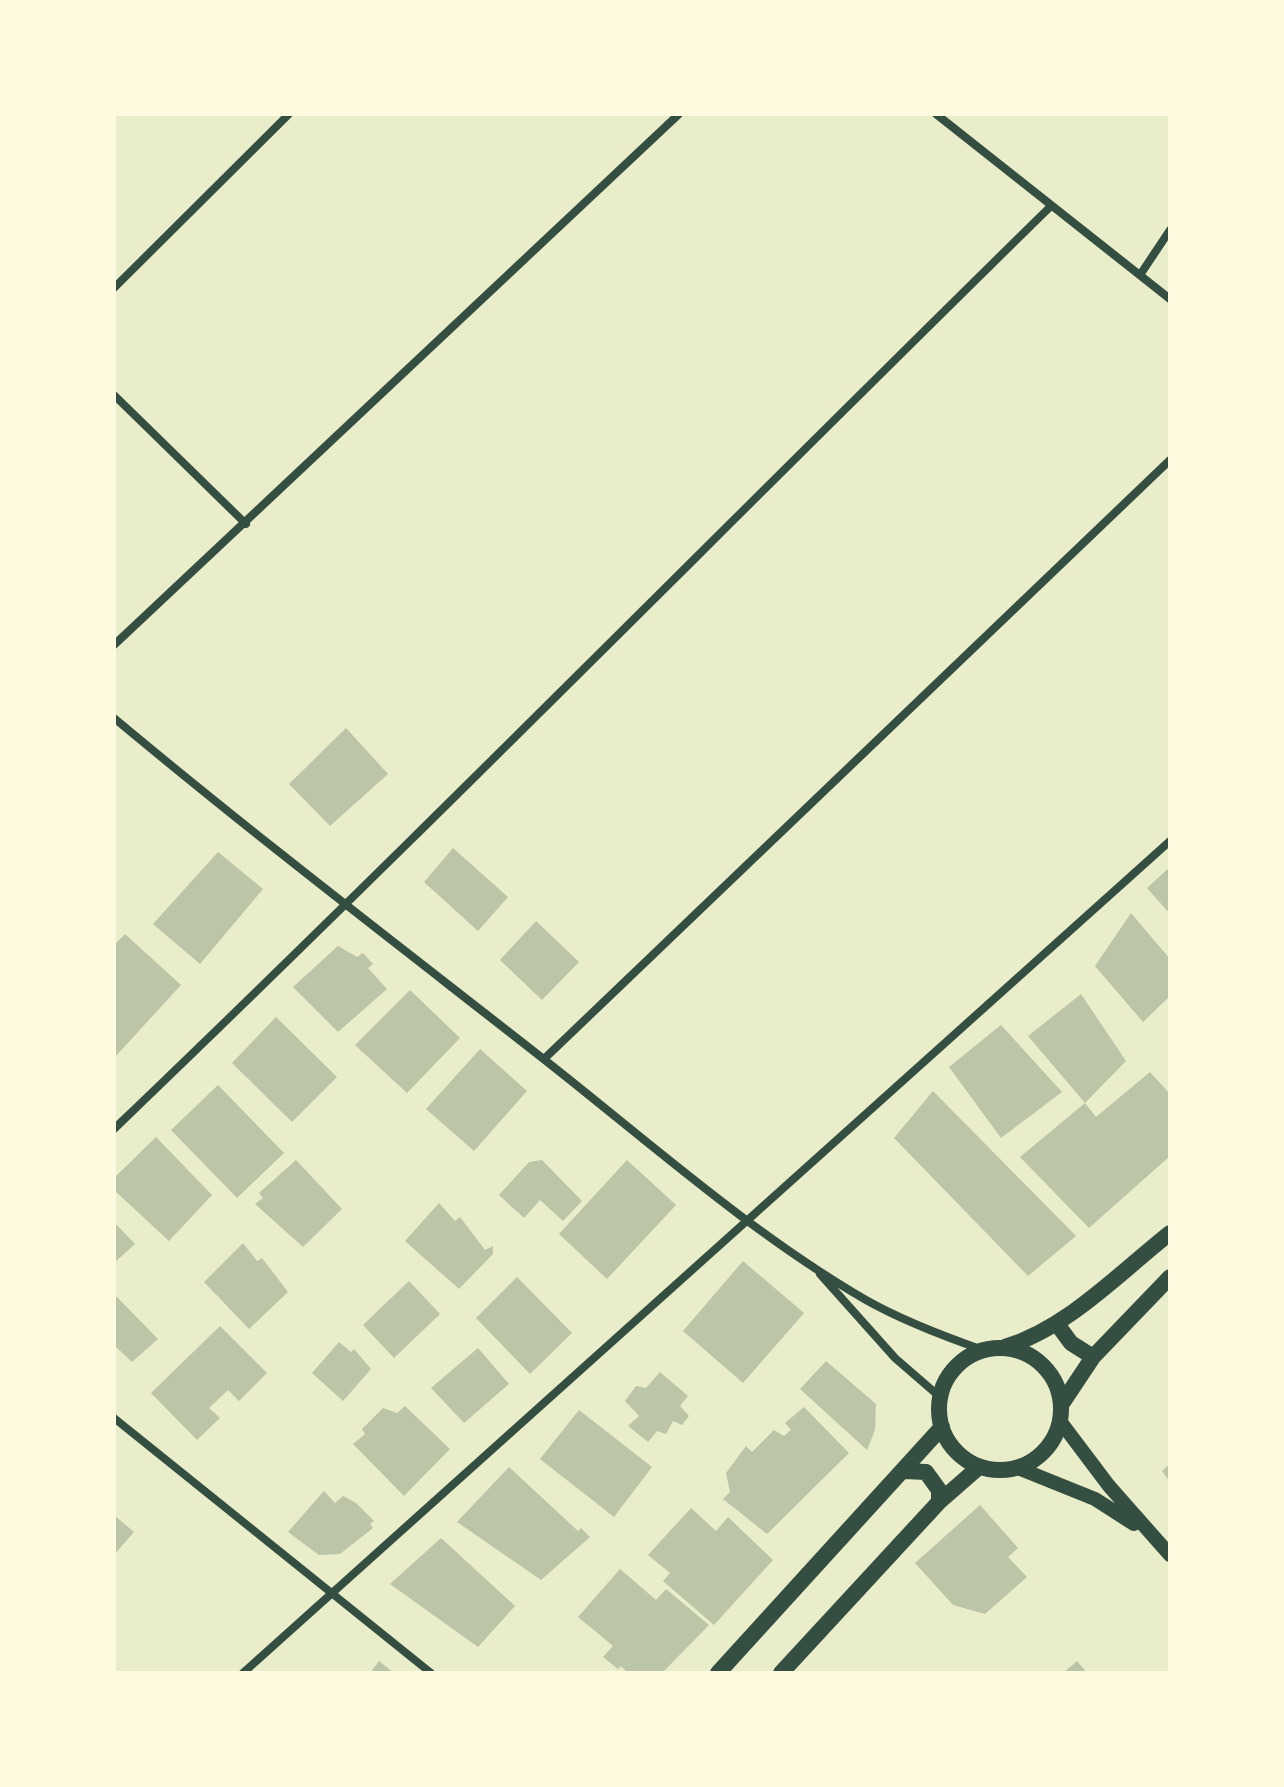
<!DOCTYPE html>
<style>
body{margin:0}
#map{position:relative;width:1284px;height:1787px;overflow:hidden;background:#e9edc9;font-family:"Exo 2",sans-serif}
canvas{display:block}
.frame{position:absolute;inset:0;border:116px solid #fefae0;pointer-events:none}
</style>
<div id="map">
<canvas width="1284" height="1787"></canvas>
<div class="frame"></div>
</div>
<script>
const context = document.querySelector('canvas').getContext('2d');
context.lineJoin = 'round';
function paint(path, color) { context.fillStyle = color; context.fill(path, 'evenodd'); }
function strokePath(path, color, width, dash) { context.strokeStyle = color; context.lineWidth = width; context.lineCap = dash ? 'butt' : 'round'; context.setLineDash(dash || []); context.stroke(path); }
paint(new Path2D(`
 M 346,728 L 388,774 L 330,826 L 289,784 Z
 M 453,848 L 508,897 L 478,931 L 424,882 Z
 M 218,852 L 263,889 L 200,964 L 153,924 Z
 M 1170,867 L 1170,914 L 1147,888 Z
 M 1131,913 L 1170,959 L 1170,996 L 1143,1022 L 1095,966 Z
 M 536,921 L 579,962 L 542,1000 L 500,960 Z
 M 125,934 L 181,985 L 114,1058 L 114,945 Z
 M 338,946 L 357,957 L 363,953 L 373,964 L 368,968 L 387,989 L 338,1032 L 293,987 Z
 M 410,990 L 460,1038 L 407,1093 L 355,1045 Z
 M 1081,994 L 1126,1061 L 1085,1103 L 1096,1117 L 1150,1072 L 1170,1094 L 1170,1156 L 1089,1228 L 1020,1157 L 1085,1103 L 1028,1036 Z
 M 276,1017 L 337,1077 L 292,1122 L 232,1063 Z
 M 1001,1025 L 1062,1092 L 1001,1138 L 949,1067 Z
 M 480,1049 L 527,1091 L 474,1151 L 426,1109 Z
 M 218,1085 L 284,1153 L 237,1198 L 171,1130 Z
 M 933,1091 L 1076,1236 L 1028,1276 L 894,1138 Z
 M 156,1137 L 212,1195 L 169,1241 L 114,1190 L 114,1178 Z
 M 296,1160 L 342,1209 L 303,1247 L 255,1204 L 263,1198 L 259,1193 Z
 M 542,1160 L 582,1201 L 563,1221 L 540,1200 L 524,1218 L 499,1195 L 529,1162 Z
 M 627,1160 L 676,1205 L 607,1279 L 559,1234 Z
 M 439,1203 L 455,1221 L 460,1217 L 485,1250 L 493,1246 L 493,1254 L 459,1289 L 405,1241 Z
 M 114,1222 L 135,1244 L 114,1263 Z
 M 243,1243 L 257,1261 L 262,1258 L 288,1292 L 249,1329 L 204,1282 Z
 M 743,1261 L 804,1313 L 743,1383 L 683,1331 Z
 M 517,1277 L 572,1333 L 530,1374 L 476,1318 Z
 M 409,1281 L 440,1314 L 394,1358 L 363,1325 Z
 M 114,1294 L 158,1339 L 132,1362 L 114,1345 Z
 M 220,1326 L 267,1373 L 239,1401 L 228,1390 L 209,1408 L 220,1418 L 197,1440 L 151,1393 Z
 M 339,1342 L 351,1352 L 354,1349 L 371,1369 L 343,1401 L 312,1373 Z
 M 478,1348 L 509,1384 L 464,1423 L 431,1388 Z
 M 826,1361 L 876,1404 L 875,1430 L 867,1450 L 800,1389 Z
 M 660,1372 L 688,1396 L 680,1406 L 689,1416 L 682,1425 L 673,1421 L 666,1434 L 657,1431 L 648,1442 L 628,1426 L 639,1416 L 625,1401 L 636,1386 L 646,1388 Z
 M 405,1406 L 450,1449 L 404,1496 L 353,1444 L 365,1434 L 362,1429 L 383,1408 L 397,1413 Z
 M 804,1407 L 849,1453 L 767,1534 L 723,1499 L 730,1492 L 726,1473 L 746,1446 L 752,1452 L 774,1430 L 784,1436 L 791,1430 L 785,1423 Z
 M 579,1410 L 652,1467 L 614,1517 L 540,1459 Z
 M 1170,1464 L 1170,1482 L 1162,1471 Z
 M 509,1467 L 578,1531 L 581,1528 L 590,1537 L 541,1580 L 457,1522 Z
 M 324,1491 L 335,1503 L 343,1496 L 356,1503 L 374,1521 L 370,1524 L 373,1528 L 340,1554 L 319,1555 L 288,1532 Z
 M 980,1505 L 1018,1548 L 1008,1557 L 1027,1577 L 985,1614 L 953,1605 L 915,1563 Z
 M 691,1508 L 716,1531 L 728,1517 L 773,1560 L 714,1625 L 663,1581 L 670,1573 L 648,1555 Z
 M 114,1515 L 134,1532 L 114,1555 Z
 M 441,1538 L 515,1606 L 478,1647 L 390,1584 Z
 M 620,1569 L 656,1600 L 666,1589 L 709,1625 L 662,1673 L 628,1673 L 621,1666 L 618,1669 L 603,1657 L 613,1646 L 578,1617 Z
 M 379,1661 L 394,1673 L 370,1673 Z
 M 1077,1661 L 1087,1673 L 1063,1673 Z`), '#bcc5a7');
strokePath(new Path2D(`
 M 936,114 L 1170,299
 M 1140,275 L 1170,230
 M 114,288 L 289,114
 M 114,395 L 246,524
 M 114,645 L 679,114
 M 114,718 C 254,835 398,945 541,1057 C 647,1140 749,1232 866,1300 C 903,1321 943,1336 983,1350
 M 544,1059 L 1170,460
 M 114,1129 C 430,826 738,513 1051,206
 M 820,1274 L 895,1358 L 940,1397
 M 114,1418 L 431,1673
 M 243,1673 L 1170,841`), '#344e41', 8);
strokePath(new Path2D(`
 M 1060,1421 L 1109,1486 L 1170,1555
 M 1018,1468 L 1095,1499 L 1134,1524`), '#344e41', 14);
strokePath(new Path2D(`
 M 1057,1324 L 1071,1343 L 1093,1357
 M 1005,1347 C 1069,1327 1118,1274 1170,1233
 M939 1409a61 61 0 1 1 122 0a61 61 0 1 1-122 0Z
 M 1061,1405 L 1093,1357 L 1170,1277
 M 904,1471 L 926,1472 L 939,1490 L 939,1502
 M 718,1673 L 942,1427
 M 781,1673 L 939,1502 L 979,1467`), '#344e41', 16);
</script>
